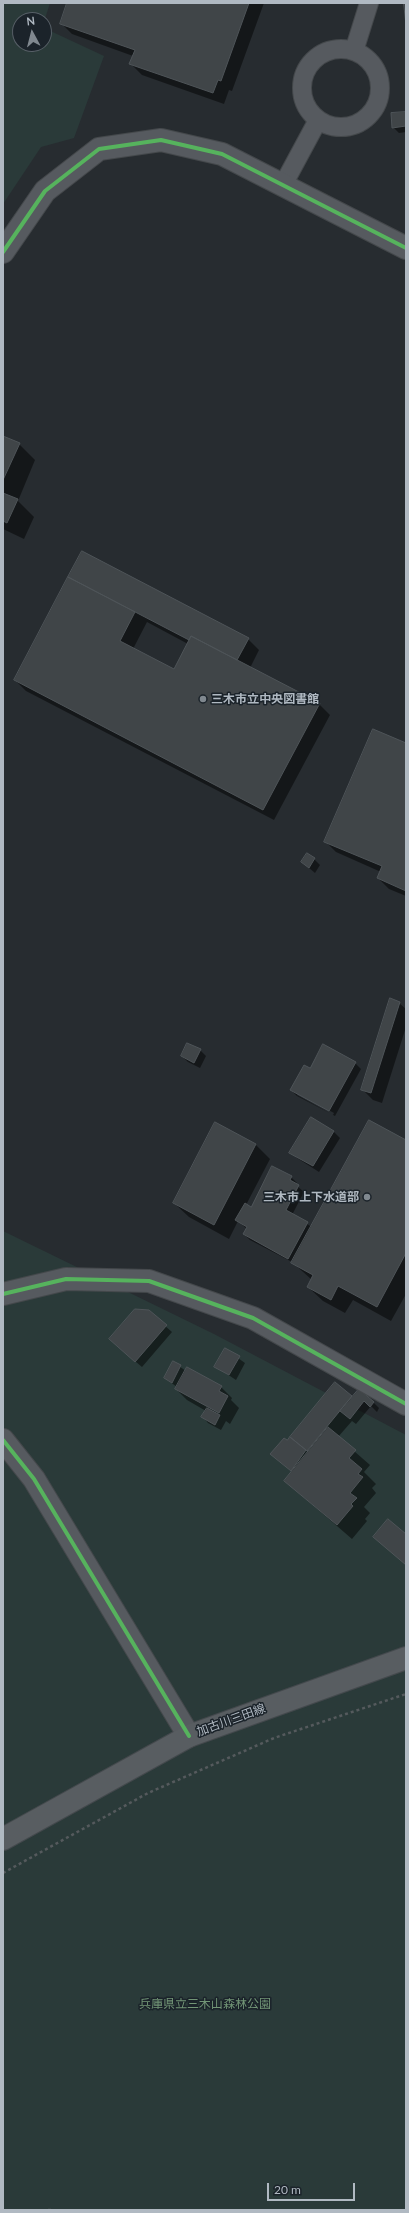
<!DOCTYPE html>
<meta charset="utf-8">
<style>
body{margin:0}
#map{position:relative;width:409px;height:2213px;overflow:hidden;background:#272c30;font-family:Lato,sans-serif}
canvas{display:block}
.frame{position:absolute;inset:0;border:4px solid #b0b9c2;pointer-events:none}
.north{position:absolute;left:12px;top:12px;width:40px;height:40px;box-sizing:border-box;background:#1b232a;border:1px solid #575f67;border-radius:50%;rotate:353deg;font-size:11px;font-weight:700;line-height:16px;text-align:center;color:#b0b9c2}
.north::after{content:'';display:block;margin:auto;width:14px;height:18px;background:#80888f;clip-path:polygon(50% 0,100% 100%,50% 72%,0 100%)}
.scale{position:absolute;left:267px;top:2183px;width:88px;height:18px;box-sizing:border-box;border:2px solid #b0b9c2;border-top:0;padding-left:5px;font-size:12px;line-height:14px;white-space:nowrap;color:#b0b9c2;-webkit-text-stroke:3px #1b232a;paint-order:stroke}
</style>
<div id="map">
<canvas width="409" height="2213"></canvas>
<div class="frame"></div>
<div class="north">N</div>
<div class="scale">20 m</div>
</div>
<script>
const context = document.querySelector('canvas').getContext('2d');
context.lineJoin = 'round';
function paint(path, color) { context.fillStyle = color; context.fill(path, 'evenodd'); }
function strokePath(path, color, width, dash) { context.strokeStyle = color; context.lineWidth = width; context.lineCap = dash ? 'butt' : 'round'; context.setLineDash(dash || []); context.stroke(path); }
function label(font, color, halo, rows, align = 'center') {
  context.font = font + ' Lato,"Noto Sans JP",sans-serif'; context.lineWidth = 3; context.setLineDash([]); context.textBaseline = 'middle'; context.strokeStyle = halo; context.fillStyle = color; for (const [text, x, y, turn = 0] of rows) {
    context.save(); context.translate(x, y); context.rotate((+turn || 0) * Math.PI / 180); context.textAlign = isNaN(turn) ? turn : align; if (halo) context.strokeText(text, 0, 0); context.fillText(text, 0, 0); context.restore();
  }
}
paint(new Path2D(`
 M 3,3 L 50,3 L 44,22 L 44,20 L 20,20 L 20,44 L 44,44 L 44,28 L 104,56 L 74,138 L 41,147 L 3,204 Z
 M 3,1231 L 214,1334 L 406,1435 L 406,2210 L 3,2210 Z`), '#2a3a39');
paint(new Path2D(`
 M 68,3 L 264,3 L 232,91 L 229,90 L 224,104 L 142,75 L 131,64 L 133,56 L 72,34 L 61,23 Z
 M 406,113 L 406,132 L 399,133 L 393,127 Z
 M 3,437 L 19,444 L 35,460 L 18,501 L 34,517 L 24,539 L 3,529 Z
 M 82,553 L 248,639 L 259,650 L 250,668 L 319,704 L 330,715 L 274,820 L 26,691 L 15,680 ZM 147,622 L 188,644 L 174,670 L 133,649 Z
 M 406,745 L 406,896 L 389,889 L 378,878 L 381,872 L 336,852 L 325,841 Z
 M 314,859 L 320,865 L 315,873 L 302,862 Z
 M 399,1003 L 406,1009 L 406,1027 L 382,1103 L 373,1100 L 362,1089 Z
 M 200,1050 L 206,1056 L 200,1068 L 188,1062 L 182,1056 Z
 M 355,1063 L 361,1069 L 335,1116 L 297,1096 L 291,1090 L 310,1070 ZM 297,1093 L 334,1113 L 333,1115 L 297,1095 Z
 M 311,1119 L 334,1132 L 340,1138 L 319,1172 L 297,1158 L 291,1152 Z
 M 215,1124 L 256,1145 L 270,1159 L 246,1205 L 251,1208 L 291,1177 L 297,1183 L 296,1185 L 304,1192 L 292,1215 L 312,1227 L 406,1141 L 406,1294 L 391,1321 L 353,1300 L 345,1313 L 323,1301 L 308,1287 L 312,1280 L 292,1262 L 250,1240 L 244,1234 L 247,1229 L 238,1221 L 229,1239 L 189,1217 L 174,1203 Z
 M 148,1311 L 172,1332 L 142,1367 L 116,1345 Z
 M 225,1349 L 245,1363 L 236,1380 L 215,1366 Z
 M 173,1362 L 186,1371 L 221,1387 L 232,1398 L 231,1400 L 239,1408 L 230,1424 L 226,1421 L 221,1430 L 208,1423 L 203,1417 L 206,1411 L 187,1400 L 176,1389 L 177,1387 L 165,1378 Z
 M 335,1384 L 352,1398 L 373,1402 L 379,1408 L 377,1412 L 371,1406 L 356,1424 L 352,1421 L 338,1437 L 370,1465 L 364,1472 L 376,1484 L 372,1488 L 376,1493 L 364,1507 L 370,1513 L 365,1519 L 367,1521 L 352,1539 L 285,1481 L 292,1472 L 271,1454 L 287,1442 Z`), '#0007');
const building = new Path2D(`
 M 67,3 L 249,3 L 221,81 L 218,80 L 213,93 L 129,64 L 135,50 L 60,24 Z
 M 404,3 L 406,3 L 406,25 Z
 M 406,112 L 406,126 L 392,128 L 391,113 Z
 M 3,436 L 20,443 L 3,480 Z
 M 3,493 L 18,499 L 7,523 L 3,521 Z
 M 82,551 L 249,638 L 237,660 L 191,636 L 189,640 L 68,577 Z
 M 68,577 L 135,612 L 120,641 L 174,669 L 191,636 L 320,703 L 263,810 L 14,680 Z
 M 373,729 L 406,743 L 406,891 L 377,878 L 382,866 L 324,842 Z
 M 307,853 L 315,858 L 309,868 L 301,862 Z
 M 390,998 L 400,1002 L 371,1093 L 361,1090 Z
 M 187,1043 L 201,1049 L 194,1063 L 181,1056 Z
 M 323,1044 L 356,1062 L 329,1111 L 290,1090 L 304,1065 L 310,1068 Z
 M 311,1117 L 334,1131 L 313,1166 L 289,1153 Z
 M 369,1120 L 406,1140 L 406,1253 L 377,1307 L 338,1286 L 331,1300 L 307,1287 L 313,1275 L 291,1263 Z
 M 215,1122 L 256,1144 L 214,1225 L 173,1203 Z
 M 272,1166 L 292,1176 L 290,1180 L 299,1185 L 286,1210 L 308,1222 L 288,1259 L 243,1234 L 247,1227 L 235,1220 L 245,1203 L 251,1207 Z
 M 135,1309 L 149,1310 L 167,1325 L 135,1362 L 109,1339 Z
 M 225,1348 L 240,1356 L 229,1375 L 214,1367 Z
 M 173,1361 L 181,1365 L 172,1383 L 164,1378 Z
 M 187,1367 L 222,1386 L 219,1391 L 228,1396 L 219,1413 L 175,1389 Z
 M 335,1382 L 352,1396 L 307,1451 L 290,1437 Z
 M 359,1389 L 374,1402 L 370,1407 L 364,1401 L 350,1419 L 340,1411 Z
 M 207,1408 L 220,1415 L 215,1425 L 201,1417 Z
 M 328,1427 L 356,1450 L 349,1458 L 362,1469 L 358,1474 L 363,1477 L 350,1493 L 357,1498 L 351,1504 L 353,1506 L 337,1525 L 284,1481 Z
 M 290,1437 L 306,1450 L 291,1471 L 270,1454 L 284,1438 L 287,1440 Z
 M 388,1519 L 406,1534 L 406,1565 L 373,1537 Z`);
paint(building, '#404548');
strokePath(building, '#4e5458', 1);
const lane = new Path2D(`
 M302 88a39 39 0 1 1 78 0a39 39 0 1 1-78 0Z
 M 354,51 L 369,3
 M 283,185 L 318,120`);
const street = new Path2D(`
 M 3,252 L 45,191 L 99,149 L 161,140 L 222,154 L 406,248
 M 3,1294 L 66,1279 L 149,1281 L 253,1318 L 406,1404
 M 3,1440 L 34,1479 L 189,1736`);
const primary = new Path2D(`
 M 3,1839 L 189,1736 L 406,1658`);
strokePath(lane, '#44484b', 20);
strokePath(street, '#44484b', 24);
strokePath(primary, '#44494d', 24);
strokePath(new Path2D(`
 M 3,1873 L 148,1793 L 274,1738 L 406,1694
 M 48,2210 L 51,2210`), '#555a5d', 2.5, [3, 3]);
strokePath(lane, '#565a5f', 18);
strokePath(street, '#565a5f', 22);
strokePath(primary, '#585d61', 22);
strokePath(new Path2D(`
 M 3,252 L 45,191 L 99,149 L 161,140 L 222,154 L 406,248
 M 3,1294 L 66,1279 L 149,1281 L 253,1318 L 406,1404
 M 3,1440 L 34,1479 L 189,1736`), '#56b35d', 4);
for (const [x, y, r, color] of [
 [203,699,4,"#80888f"],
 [367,1197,4,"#80888f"]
]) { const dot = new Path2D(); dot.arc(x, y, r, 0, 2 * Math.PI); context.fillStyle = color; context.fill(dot); strokePath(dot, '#1b232a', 1.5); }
label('bold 12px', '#b0b9c2', '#1b232a', [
 ["三木市立中央図書館",211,699],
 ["三木市上下水道部",359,1197,"right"]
], 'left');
label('12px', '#b0b9c2', '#1b232a', [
 ["加古川三田線",231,1720,-20]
]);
label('12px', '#729576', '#1b232a', [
 ["兵庫県立三木山森林公園",205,2004]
]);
</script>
